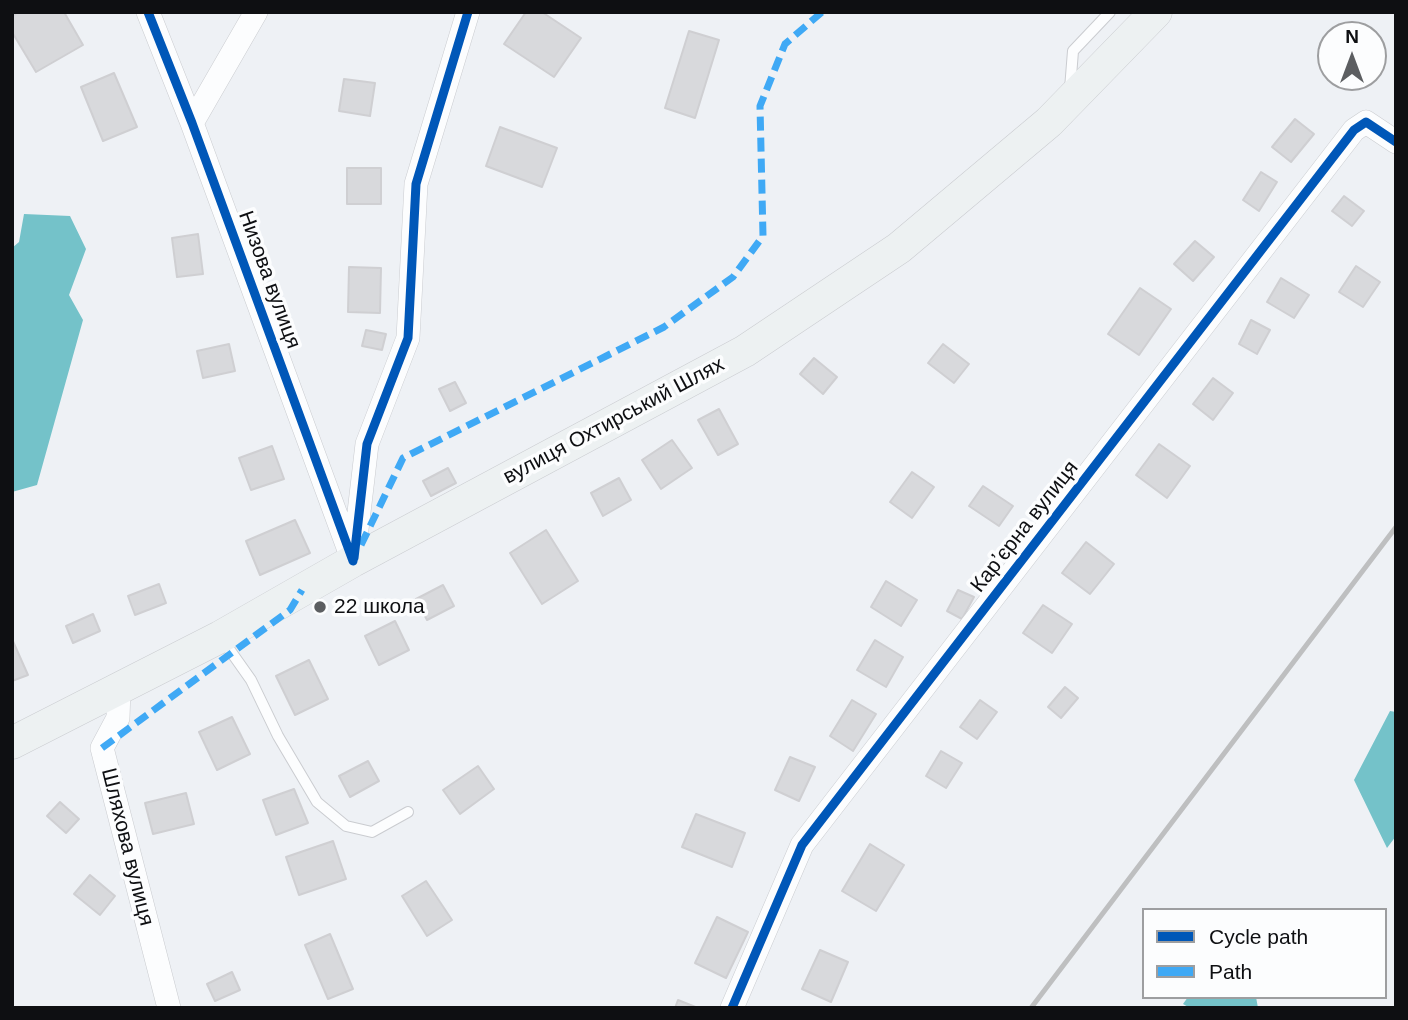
<!DOCTYPE html>
<meta charset="utf-8">
<style>
body{margin:0}
#map{position:relative;width:1408px;height:1020px;overflow:hidden;background:#eef1f5;font-family:Arial,sans-serif}
canvas{display:block}
.frame{position:absolute;inset:0;border:14px solid #0e0f12;pointer-events:none}
.legend{position:absolute;left:1142px;top:908px;width:245px;height:91px;box-sizing:border-box;background:#fcfdfe;border:2px solid #9d9ea0;margin:0;padding:9px 12px;list-style:none;font-size:21px;color:#0e0f12}
.legend li{display:flex;align-items:center;gap:14px;height:35px}
.legend b{width:35px;border:2px solid #9d9ea0}
.north{position:absolute;left:1317px;top:21px;width:70px;height:70px;box-sizing:border-box;background:#fcfdfe;border:2px solid #9d9ea0;border-radius:50%;rotate:0deg;font-size:19px;font-weight:700;line-height:28px;text-align:center;color:#0e0f12}
.north::after{content:'';display:block;margin:auto;width:24px;height:32px;background:#5c5e61;clip-path:polygon(50% 0,100% 100%,50% 72%,0 100%)}
</style>
<div id="map">
<canvas width="1408" height="1020"></canvas>
<div class="frame"></div>
<ul class="legend">
<li><b style="height:9px;background:#0057b8"></b>Cycle path</li>
<li><b style="height:9px;background:#3fa9f5"></b>Path</li>
</ul>
<div class="north">N</div>
</div>
<script>
const context = document.querySelector('canvas').getContext('2d');
context.lineJoin = 'round';
function paint(path, color) { context.fillStyle = color; context.fill(path, 'evenodd'); }
function strokePath(path, color, width, dash) { context.strokeStyle = color; context.lineWidth = width; context.lineCap = dash ? 'butt' : 'round'; context.setLineDash(dash || []); context.stroke(path); }
function label(font, color, halo, rows, align = 'center') {
  context.font = font + ' Arial,sans-serif'; context.lineWidth = 7; context.setLineDash([]); context.textBaseline = 'middle'; context.strokeStyle = halo; context.fillStyle = color; for (const [text, x, y, turn = 0] of rows) {
    context.save(); context.translate(x, y); context.rotate((+turn || 0) * Math.PI / 180); context.textAlign = isNaN(turn) ? turn : align; if (halo) context.strokeText(text, 0, 0); context.fillText(text, 0, 0); context.restore();
  }
}
paint(new Path2D(`
 M 24,214 L 70,216 L 86,249 L 69,295 L 83,320 L 37,485 L 12,492 L 12,248 L 19,242 Z
 M 1390,711 L 1396,712 L 1396,836 L 1387,848 L 1354,780 Z
 M 1188,997 L 1256,997 L 1258,1008 L 1190,1008 L 1183,1004 Z`), '#74c2c9');
const building = new Path2D(`
 M 18,12 L 64,12 L 83,45 L 36,72 L 12,32 L 12,16 Z
 M 526,12 L 542,12 L 581,38 L 554,77 L 504,44 Z
 M 689,31 L 719,40 L 695,118 L 665,108 Z
 M 114,73 L 137,127 L 103,141 L 81,87 Z
 M 344,79 L 375,83 L 370,116 L 339,111 Z
 M 1295,119 L 1314,134 L 1291,162 L 1272,147 Z
 M 500,127 L 557,148 L 542,187 L 486,166 Z
 M 347,168 L 381,168 L 381,204 L 347,204 Z
 M 1261,172 L 1277,182 L 1259,211 L 1243,200 Z
 M 1344,196 L 1364,211 L 1352,226 L 1332,211 Z
 M 198,234 L 203,274 L 177,277 L 172,238 Z
 M 1195,241 L 1214,257 L 1193,281 L 1174,264 Z
 M 1356,266 L 1380,282 L 1363,307 L 1339,292 Z
 M 349,267 L 381,268 L 380,313 L 348,312 Z
 M 1281,278 L 1309,295 L 1294,318 L 1267,302 Z
 M 1140,288 L 1171,309 L 1139,355 L 1108,334 Z
 M 1251,320 L 1270,330 L 1257,354 L 1239,344 Z
 M 366,330 L 386,334 L 382,350 L 362,346 Z
 M 229,344 L 235,371 L 203,378 L 197,351 Z
 M 943,344 L 969,364 L 954,383 L 928,363 Z
 M 814,358 L 837,377 L 823,394 L 800,374 Z
 M 1213,378 L 1233,393 L 1213,420 L 1193,404 Z
 M 455,382 L 466,403 L 450,411 L 439,389 Z
 M 719,409 L 738,444 L 718,455 L 698,420 Z
 M 672,440 L 692,468 L 661,489 L 642,460 Z
 M 1159,444 L 1190,466 L 1167,498 L 1136,475 Z
 M 272,446 L 284,479 L 251,490 L 239,458 Z
 M 448,468 L 456,483 L 431,496 L 423,481 Z
 M 912,472 L 934,487 L 912,518 L 890,502 Z
 M 619,478 L 631,500 L 603,516 L 591,493 Z
 M 983,486 L 1013,506 L 999,526 L 969,506 Z
 M 295,520 L 310,553 L 260,575 L 246,541 Z
 M 546,530 L 578,581 L 542,604 L 510,553 Z
 M 1086,542 L 1114,564 L 1090,594 L 1062,573 Z
 M 886,581 L 917,600 L 901,626 L 871,607 Z
 M 159,584 L 166,603 L 135,615 L 128,596 Z
 M 443,585 L 454,606 L 427,620 L 416,599 Z
 M 958,590 L 974,597 L 962,619 L 947,611 Z
 M 1043,605 L 1072,624 L 1052,653 L 1023,633 Z
 M 93,614 L 100,631 L 73,643 L 66,626 Z
 M 395,621 L 409,650 L 379,665 L 365,636 Z
 M 12,639 L 28,675 L 12,681 Z
 M 875,640 L 903,657 L 886,687 L 857,670 Z
 M 309,660 L 328,699 L 295,715 L 276,676 Z
 M 1065,687 L 1078,698 L 1061,718 L 1048,707 Z
 M 852,700 L 876,714 L 853,751 L 830,736 Z
 M 980,700 L 997,712 L 977,739 L 960,727 Z
 M 232,717 L 250,754 L 217,770 L 199,732 Z
 M 941,751 L 962,763 L 946,788 L 926,776 Z
 M 790,757 L 815,767 L 799,801 L 775,790 Z
 M 368,761 L 379,781 L 350,797 L 339,776 Z
 M 478,766 L 494,789 L 460,814 L 443,790 Z
 M 294,789 L 308,823 L 276,835 L 263,800 Z
 M 186,793 L 194,824 L 153,834 L 145,803 Z
 M 60,802 L 79,819 L 66,833 L 47,816 Z
 M 696,814 L 745,833 L 732,867 L 682,847 Z
 M 333,841 L 346,879 L 299,895 L 286,857 Z
 M 870,844 L 904,865 L 876,911 L 842,891 Z
 M 90,875 L 115,896 L 100,915 L 74,894 Z
 M 426,881 L 452,920 L 427,936 L 402,896 Z
 M 717,917 L 748,932 L 726,978 L 695,963 Z
 M 330,934 L 353,989 L 328,999 L 305,945 Z
 M 820,950 L 848,962 L 831,1002 L 802,989 Z
 M 232,972 L 240,990 L 215,1001 L 207,984 Z
 M 678,1000 L 698,1008 L 675,1008 Z`);
paint(building, '#d8d9dc');
strokePath(building, '#cfcfd2', 2);
const lane = new Path2D(`
 M 1070,89 L 1073,51 L 1110,12
 M 222,639 L 251,680 L 278,736 L 317,802 L 346,826 L 372,832 L 408,812`);
const street = new Path2D(`
 M 148,12 L 192,123 L 353,561
 M 192,123 L 256,12
 M 354,555 L 367,444 L 408,338 L 416,184 L 468,12
 M 119,689 L 118,718 L 102,748 L 169,1008
 M 732,1008 L 802,845 L 1354,130 L 1366,122 L 1396,142`);
const secondary = new Path2D(`
 M 12,743 L 220,637 L 353,561 L 745,351 L 899,248 L 1049,122 L 1156,12`);
strokePath(lane, '#caccd0', 12);
strokePath(street, '#caccd0', 24);
strokePath(secondary, '#caccd0', 33);
strokePath(lane, '#fcfdfe', 10);
strokePath(street, '#fcfdfe', 23);
strokePath(secondary, '#edf1f2', 32);
strokePath(new Path2D(`
 M 1031,1008 L 1396,527`), '#bebfc0', 5);
strokePath(new Path2D(`
 M 361,545 L 403,458 L 664,327 L 733,277 L 763,236 L 760,106 L 785,44 L 822,12
 M 102,748 L 290,610 L 302,590`), '#3fa9f5', 7, [14, 7]);
strokePath(new Path2D(`
 M 148,12 L 192,123 L 353,561
 M 354,558 L 367,444 L 408,338 L 416,184 L 468,12
 M 732,1008 L 802,845 L 1354,130 L 1366,122 L 1396,142`), '#0057b8', 9);
for (const [x, y, r, color] of [
 [320,607,7,"#5c5e61"]
]) { const dot = new Path2D(); dot.arc(x, y, r, 0, 2 * Math.PI); context.fillStyle = color; context.fill(dot); strokePath(dot, '#fcfdfe', 2.5); }
label('21px', '#0e0f12', '#fcfdfe', [
 ["Низова вулиця",269,280,70],
 ["вулиця Охтирський Шлях",614,421,-28],
 ["Карʼєрна вулиця",1025,527,-52],
 ["Шляхова вулиця",127,847,76]
]);
label('21px', '#0e0f12', '#fcfdfe', [
 ["22 школа",334,607]
], 'left');
</script>
